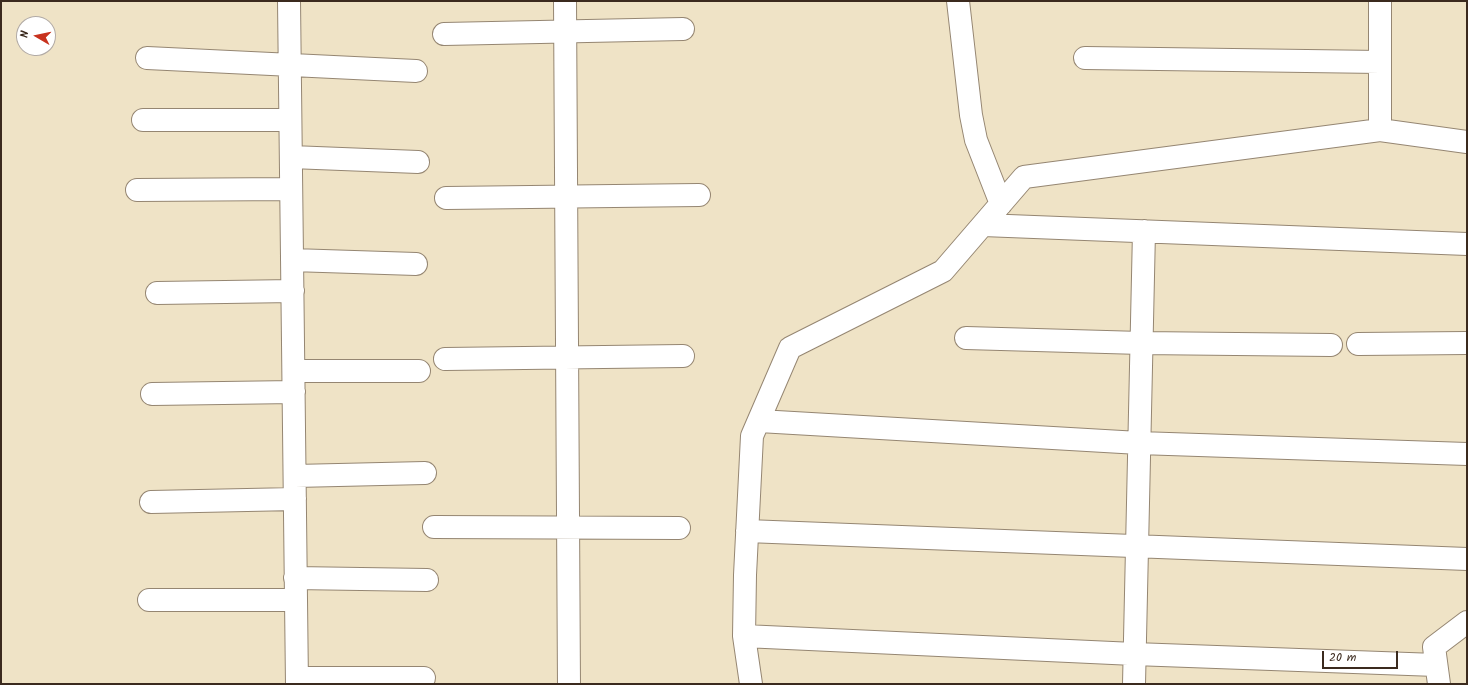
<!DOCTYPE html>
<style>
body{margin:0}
#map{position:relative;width:1468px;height:685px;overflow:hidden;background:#efe3c6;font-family:Kalam,sans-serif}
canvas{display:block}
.frame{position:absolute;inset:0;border:2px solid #3b2a1e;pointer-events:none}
.north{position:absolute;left:16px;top:16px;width:40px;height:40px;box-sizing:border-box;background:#fff;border:1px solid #b1aaa5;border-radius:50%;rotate:279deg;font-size:11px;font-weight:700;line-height:16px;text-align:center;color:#3b2a1e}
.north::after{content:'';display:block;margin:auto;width:14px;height:18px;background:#c8321e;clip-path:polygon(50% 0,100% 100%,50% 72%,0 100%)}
.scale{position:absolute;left:1322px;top:651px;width:76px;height:18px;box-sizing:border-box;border:2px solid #3b2a1e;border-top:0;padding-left:5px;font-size:12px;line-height:14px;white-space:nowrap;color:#3b2a1e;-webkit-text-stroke:3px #fff;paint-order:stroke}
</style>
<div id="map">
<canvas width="1468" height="685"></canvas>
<div class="frame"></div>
<div class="north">N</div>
<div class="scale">20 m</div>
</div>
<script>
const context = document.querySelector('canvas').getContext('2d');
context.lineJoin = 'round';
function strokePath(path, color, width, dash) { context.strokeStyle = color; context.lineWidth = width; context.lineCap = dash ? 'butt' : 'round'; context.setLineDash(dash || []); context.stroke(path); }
const minor = new Path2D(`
 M 289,1 L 297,684
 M 565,1 L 569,684
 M 958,1 L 971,115 L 976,140 L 1001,204
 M 444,34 L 683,29
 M 147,58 L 416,71
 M 1085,58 L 1380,62
 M 143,120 L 290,120
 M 1380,130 L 1380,1
 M 291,157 L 418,162
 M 137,190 L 291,189
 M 446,198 L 699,195
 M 983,225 L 1467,244
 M 292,260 L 416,264
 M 157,293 L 293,291
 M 966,338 L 1141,343 L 1331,345
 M 1358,344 L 1467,343
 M 445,359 L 683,356
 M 294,371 L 419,371
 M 152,394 L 294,392
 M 759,421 L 1139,443 L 1467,454
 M 295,476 L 425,473
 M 151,502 L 295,499
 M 434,527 L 679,528
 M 747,531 L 1467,559
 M 295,578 L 427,580
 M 149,600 L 295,600
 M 744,636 L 1134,654 L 1436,665
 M 297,678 L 424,678
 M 751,684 L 744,636 L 745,575 L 752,436 L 790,348 L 943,271 L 1024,177 L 1380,130 L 1467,142
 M 1134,684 L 1144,231
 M 1439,684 L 1434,647 L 1467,622`);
strokePath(minor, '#958672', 24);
strokePath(minor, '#fff', 22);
</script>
